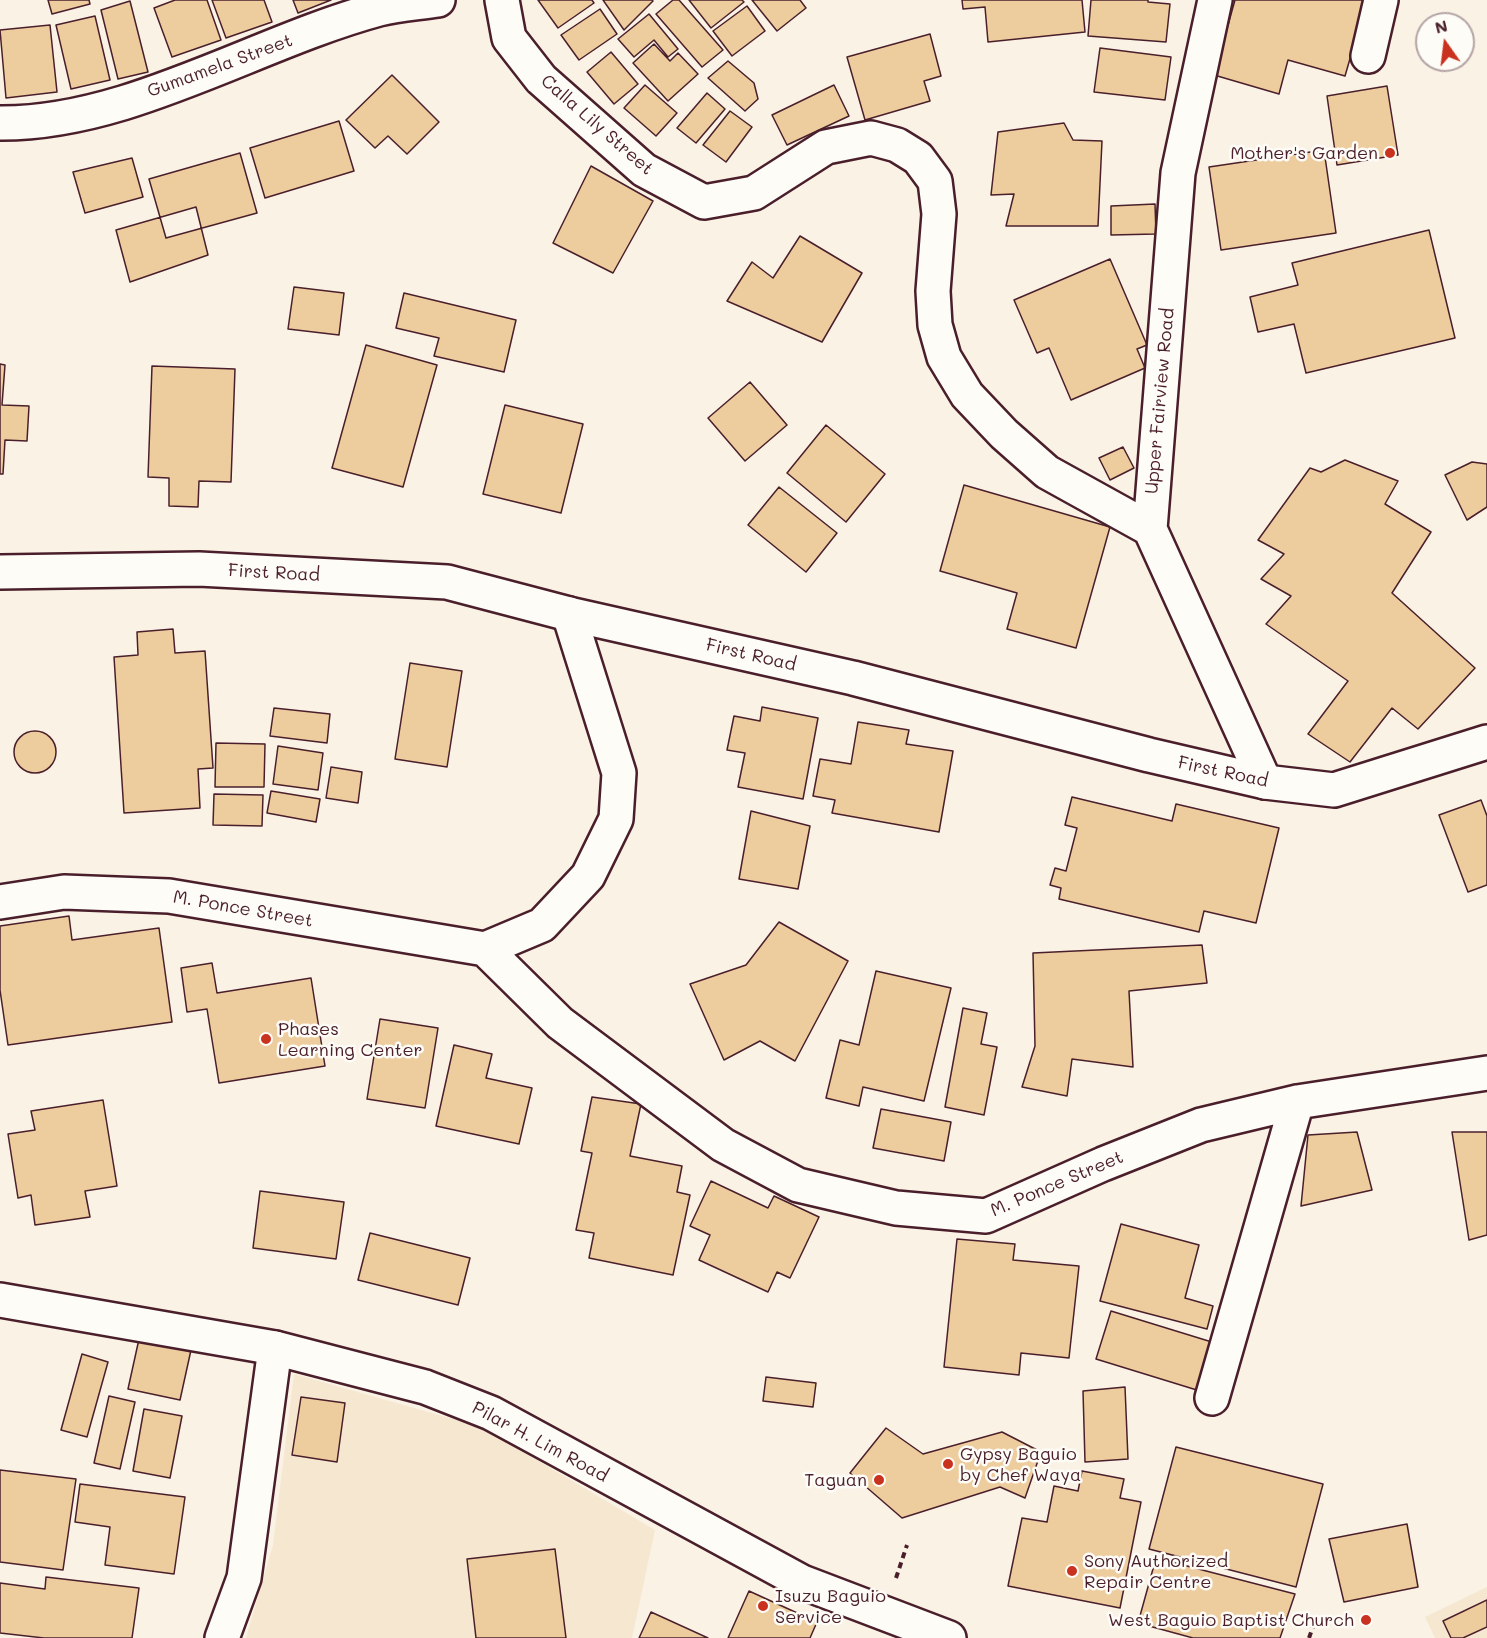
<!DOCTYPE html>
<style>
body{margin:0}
#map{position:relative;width:1487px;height:1638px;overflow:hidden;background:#faf2e5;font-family:Mali,sans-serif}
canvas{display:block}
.north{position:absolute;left:1415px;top:12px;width:60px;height:60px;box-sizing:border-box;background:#fdfcf7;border:2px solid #b5a4a5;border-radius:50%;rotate:346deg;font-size:16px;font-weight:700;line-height:24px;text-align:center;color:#4a1f2b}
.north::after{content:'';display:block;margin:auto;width:21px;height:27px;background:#c8321e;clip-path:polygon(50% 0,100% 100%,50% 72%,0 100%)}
</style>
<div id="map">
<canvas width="1487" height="1638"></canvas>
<div class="north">N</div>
</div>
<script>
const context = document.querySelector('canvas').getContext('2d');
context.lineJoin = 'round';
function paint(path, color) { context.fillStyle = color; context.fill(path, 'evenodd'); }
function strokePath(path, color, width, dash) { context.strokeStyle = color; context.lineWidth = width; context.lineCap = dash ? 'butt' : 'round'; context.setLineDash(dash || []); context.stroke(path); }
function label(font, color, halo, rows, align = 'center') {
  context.font = font + ' Mali,sans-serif'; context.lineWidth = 5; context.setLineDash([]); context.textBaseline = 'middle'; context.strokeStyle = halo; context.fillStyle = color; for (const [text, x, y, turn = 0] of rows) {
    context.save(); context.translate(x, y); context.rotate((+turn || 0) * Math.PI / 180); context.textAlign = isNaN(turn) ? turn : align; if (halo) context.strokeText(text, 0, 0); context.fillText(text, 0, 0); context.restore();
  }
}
paint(new Path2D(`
 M 294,1374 L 481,1427 L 655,1530 L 632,1638 L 246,1638 L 273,1545 Z
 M 1487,1587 L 1487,1638 L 1435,1638 L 1425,1617 Z`), '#f6e7d0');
const building = new Path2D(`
 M 48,0 L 89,0 L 90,4 L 52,14 Z
 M 175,0 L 207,0 L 221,40 L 172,57 L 154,8 Z
 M 212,0 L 264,0 L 272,22 L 226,38 Z
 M 293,0 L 331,0 L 298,13 Z
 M 538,0 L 592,0 L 594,3 L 558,28 Z
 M 603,0 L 652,0 L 653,1 L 624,30 Z
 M 673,0 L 679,0 L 723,50 L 702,67 L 656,14 Z
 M 689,0 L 742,0 L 744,2 L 711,28 Z
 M 752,0 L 800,0 L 806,8 L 777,31 Z
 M 962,0 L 1082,0 L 1085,32 L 988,42 L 985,7 L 963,9 Z
 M 1091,0 L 1148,0 L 1148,2 L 1170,4 L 1166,42 L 1088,36 Z
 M 1235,0 L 1367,0 L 1345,76 L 1288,60 L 1279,94 L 1214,75 Z
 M 130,1 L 148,72 L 118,79 L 101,10 Z
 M 747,6 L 765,31 L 732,56 L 713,31 Z
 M 600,9 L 617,34 L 579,60 L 561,35 Z
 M 649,14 L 678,49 L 668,57 L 654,40 L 634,57 L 618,39 Z
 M 95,16 L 110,80 L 71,89 L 56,25 Z
 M 50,25 L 57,92 L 6,98 L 0,30 Z
 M 930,34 L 941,76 L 924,81 L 930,101 L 865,120 L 847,57 Z
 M 654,44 L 670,61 L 678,53 L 698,74 L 668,101 L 633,63 Z
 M 1100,48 L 1171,57 L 1165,100 L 1094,92 Z
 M 611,52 L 638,84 L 614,104 L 587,72 Z
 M 728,61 L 754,83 L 758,99 L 745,111 L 708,78 Z
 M 392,75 L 439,122 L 407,154 L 388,136 L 375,148 L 346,120 Z
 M 645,85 L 677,113 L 656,136 L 624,108 Z
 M 834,85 L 849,116 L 787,145 L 772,115 Z
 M 1387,86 L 1398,155 L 1337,165 L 1327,96 Z
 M 707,93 L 725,109 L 696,143 L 677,128 Z
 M 730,111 L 752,127 L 726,162 L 703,145 Z
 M 339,121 L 354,171 L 265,198 L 250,148 Z
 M 1064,123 L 1073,140 L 1102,141 L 1098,226 L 1006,226 L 1014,194 L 991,195 L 998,132 Z
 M 1324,150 L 1336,233 L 1221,250 L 1209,167 Z
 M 240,153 L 257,213 L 166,238 L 149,179 Z
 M 132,158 L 143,197 L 85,213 L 73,172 Z
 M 591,166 L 653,201 L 613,273 L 553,243 Z
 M 1155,204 L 1156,234 L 1111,235 L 1111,206 Z
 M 196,207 L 208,255 L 130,282 L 116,230 Z
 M 1429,230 L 1455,338 L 1306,373 L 1294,324 L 1258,332 L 1250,297 L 1298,285 L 1292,263 Z
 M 800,236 L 862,273 L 822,342 L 727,301 L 752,262 L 773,278 Z
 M 1110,259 L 1147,345 L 1137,349 L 1145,368 L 1071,400 L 1049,348 L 1037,353 L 1014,300 Z
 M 294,287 L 344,293 L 339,335 L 288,329 Z
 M 404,293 L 516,320 L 504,372 L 434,356 L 439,338 L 396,328 Z
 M 366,345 L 437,365 L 403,487 L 332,468 Z
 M 0,364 L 5,365 L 2,405 L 29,406 L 27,441 L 5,440 L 3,474 L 0,474 Z
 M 152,366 L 235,369 L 231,482 L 199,481 L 198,507 L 169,506 L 169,478 L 148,477 Z
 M 750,382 L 787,425 L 745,461 L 708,418 Z
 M 505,405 L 583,424 L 561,513 L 483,494 Z
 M 826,425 L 885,474 L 846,522 L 787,473 Z
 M 1123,447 L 1134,468 L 1110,480 L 1099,458 Z
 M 1345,460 L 1398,481 L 1385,504 L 1431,532 L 1392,593 L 1475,668 L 1418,729 L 1392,708 L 1350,762 L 1308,734 L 1348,681 L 1266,624 L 1291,596 L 1261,579 L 1284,554 L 1258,540 L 1310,468 L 1321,472 Z
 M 1472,462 L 1487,464 L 1487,507 L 1467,520 L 1445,475 Z
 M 964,485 L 1110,527 L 1076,648 L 1007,629 L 1017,593 L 940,571 Z
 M 779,487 L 837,533 L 806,572 L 748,525 Z
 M 173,629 L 175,653 L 205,651 L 213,768 L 198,769 L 200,808 L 124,813 L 114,657 L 138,655 L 137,632 Z
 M 410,663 L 462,671 L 447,767 L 395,759 Z
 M 762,707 L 818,718 L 803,799 L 738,787 L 745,753 L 727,750 L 734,716 L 760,721 Z
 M 274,708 L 330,714 L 327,743 L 270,736 Z
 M 858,722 L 909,730 L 906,744 L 953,751 L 939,832 L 832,813 L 835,800 L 813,796 L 820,759 L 851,764 Z
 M14 752a21 21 0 1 1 42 0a21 21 0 1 1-42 0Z
 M 216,743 L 265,744 L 264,787 L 215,787 Z
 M 278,746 L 323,753 L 318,790 L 273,784 Z
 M 331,767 L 362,772 L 358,803 L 326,798 Z
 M 271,791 L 320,799 L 316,822 L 267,813 Z
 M 214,794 L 263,795 L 262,826 L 213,825 Z
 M 1072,797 L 1172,821 L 1176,804 L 1279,828 L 1256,923 L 1204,911 L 1199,932 L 1059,899 L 1061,888 L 1050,885 L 1055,868 L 1066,871 L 1077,828 L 1065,825 Z
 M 1481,800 L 1487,816 L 1487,885 L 1468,892 L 1439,815 Z
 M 751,811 L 810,826 L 798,889 L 739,879 Z
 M 69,916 L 72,940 L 159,928 L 172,1022 L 8,1045 L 0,990 L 0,926 Z
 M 779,922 L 848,961 L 795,1061 L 760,1041 L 724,1060 L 690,984 L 746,965 Z
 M 1202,945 L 1207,983 L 1129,991 L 1133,1067 L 1072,1059 L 1067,1096 L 1022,1087 L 1035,1046 L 1033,953 Z
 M 212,963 L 217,993 L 311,978 L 325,1066 L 219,1083 L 207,1009 L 187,1012 L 181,968 Z
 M 876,971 L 951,988 L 924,1101 L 863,1087 L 859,1106 L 826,1098 L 840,1040 L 859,1045 Z
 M 963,1008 L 987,1013 L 981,1044 L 997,1047 L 984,1115 L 945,1107 Z
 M 380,1019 L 438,1028 L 425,1108 L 367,1099 Z
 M 454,1045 L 492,1054 L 486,1078 L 532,1088 L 519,1144 L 436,1126 Z
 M 592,1097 L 641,1104 L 630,1156 L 682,1166 L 677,1192 L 690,1195 L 673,1275 L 589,1258 L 594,1233 L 576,1230 L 592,1153 L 581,1151 Z
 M 103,1100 L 117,1186 L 85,1191 L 90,1217 L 35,1225 L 31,1195 L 18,1198 L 8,1134 L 35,1130 L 31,1111 Z
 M 881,1109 L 951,1122 L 944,1161 L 873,1148 Z
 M 1357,1132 L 1372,1190 L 1301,1206 L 1308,1135 Z
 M 1452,1132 L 1487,1132 L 1487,1235 L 1469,1240 Z
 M 711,1181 L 768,1208 L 774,1196 L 819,1217 L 790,1278 L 777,1272 L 768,1292 L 699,1260 L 710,1235 L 690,1226 Z
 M 260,1191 L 344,1202 L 336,1259 L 253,1248 Z
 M 1121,1224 L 1199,1245 L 1185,1298 L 1213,1306 L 1207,1329 L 1100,1301 Z
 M 370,1233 L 470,1258 L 458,1305 L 358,1280 Z
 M 957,1239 L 1015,1244 L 1013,1260 L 1079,1266 L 1069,1358 L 1021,1353 L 1019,1375 L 944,1367 Z
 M 1111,1311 L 1215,1343 L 1200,1391 L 1096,1359 Z
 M 139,1339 L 191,1350 L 180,1400 L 128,1389 Z
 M 82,1354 L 108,1362 L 87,1437 L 61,1430 Z
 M 766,1377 L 816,1383 L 813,1407 L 763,1401 Z
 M 1125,1387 L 1128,1459 L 1085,1462 L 1083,1391 Z
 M 109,1396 L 135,1402 L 120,1469 L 94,1463 Z
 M 301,1397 L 345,1403 L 337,1462 L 292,1455 Z
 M 144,1409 L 182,1416 L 170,1478 L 133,1471 Z
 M 886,1428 L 923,1454 L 1002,1432 L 1041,1452 L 1025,1498 L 1000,1487 L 902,1518 L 850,1473 Z
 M 1176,1447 L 1323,1484 L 1296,1587 L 1149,1549 Z
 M 0,1470 L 76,1479 L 63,1570 L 0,1562 Z
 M 1082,1471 L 1124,1479 L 1120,1498 L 1141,1502 L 1120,1608 L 1008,1586 L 1022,1518 L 1047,1522 L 1054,1486 L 1078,1491 Z
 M 80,1484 L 185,1497 L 174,1574 L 105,1565 L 110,1527 L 75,1522 Z
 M 1407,1524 L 1418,1587 L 1344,1602 L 1329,1539 Z
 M 555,1549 L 566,1638 L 476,1638 L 467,1559 Z
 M 1156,1558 L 1295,1594 L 1280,1638 L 1193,1638 L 1138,1623 Z
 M 46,1577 L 139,1588 L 132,1638 L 44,1638 L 0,1633 L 0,1583 L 45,1589 Z
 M 749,1591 L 817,1622 L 810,1638 L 728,1638 Z
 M 1487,1600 L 1487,1627 L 1463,1638 L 1451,1638 L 1443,1621 Z
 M 651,1612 L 708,1638 L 639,1638 Z`);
paint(building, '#edcc9e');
strokePath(building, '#4a1f2b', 1.5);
const minor = new Path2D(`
 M 502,0 L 509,38 L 541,79 L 644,170 L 704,202 L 754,193 L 826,147 L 871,138 L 897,145 L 918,158 L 935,181 L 939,214 L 933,291 L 935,325 L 944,357 L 967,395 L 1004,434 L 1047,472 L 1150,529
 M 1215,0 L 1178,173 L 1150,529 L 1265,782
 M 1368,56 L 1381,0
 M 0,123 C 129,124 256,42 379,9 C 398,4 419,3 438,0
 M 0,902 L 64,892 L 169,896 L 485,949 L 542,925 L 588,876 L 616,819 L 619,773 L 569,614
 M 485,949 L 560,1023 L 723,1145 L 798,1185 L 896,1208 L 986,1216 L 1103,1164 L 1201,1125 L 1297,1102 L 1487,1073
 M 1212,1398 L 1297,1102
 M 222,1638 L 244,1578 L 275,1348`);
const tertiary = new Path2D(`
 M 0,572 L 199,569 L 447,582 L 569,614 L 853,678 L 1149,755 L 1265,782 L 1334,790 L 1487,742`);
const secondary = new Path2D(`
 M 0,1300 L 275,1348 L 425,1387 L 491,1413 L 802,1582 L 949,1638`);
strokePath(minor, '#4a1f2b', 38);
strokePath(tertiary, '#4a1f2b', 38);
strokePath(secondary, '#4a1f2b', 38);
strokePath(new Path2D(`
 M 896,1578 L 907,1545
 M 1309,1638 L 1316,1618`), '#4a1f2b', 4, [6, 4.5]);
strokePath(minor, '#fdfcf7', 33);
strokePath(tertiary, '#fdfcf7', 33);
strokePath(secondary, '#fdfcf7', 33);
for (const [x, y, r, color] of [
 [1390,153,6,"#c8321e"],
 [266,1039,6,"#c8321e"],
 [948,1464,6,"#c8321e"],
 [879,1480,6,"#c8321e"],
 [1072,1571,6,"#c8321e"],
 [763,1606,6,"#c8321e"],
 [1366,1620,6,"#c8321e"]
]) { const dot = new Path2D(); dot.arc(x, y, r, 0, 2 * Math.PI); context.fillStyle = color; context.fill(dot); strokePath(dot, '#fdfcf7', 2); }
label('18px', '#4a1f2b', '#fdfcf7', [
 ["Gumamela Street",220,66,-20],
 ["Calla Lily Street",597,125,41],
 ["Upper Fairview Road",1160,401,-85],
 ["First Road",274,573,3],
 ["First Road",751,655,13],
 ["First Road",1223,772,12],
 ["M. Ponce Street",243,909,10],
 ["M. Ponce Street",1057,1184,-23],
 ["Pilar H. Lim Road",540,1442,28]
]);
label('18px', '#4a1f2b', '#fdfcf7', [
 ["Mother's Garden",1378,153,"right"],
 ["Phases",278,1029],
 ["Learning Center",278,1050],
 ["Gypsy Baguio",960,1454],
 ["by Chef Waya",960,1475],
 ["Taguan",867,1480,"right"],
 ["Sony Authorized",1084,1561],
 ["Repair Centre",1084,1582],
 ["Isuzu Baguio",775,1596],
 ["Service",775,1617],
 ["West Baguio Baptist Church",1354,1620,"right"]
], 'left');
</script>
